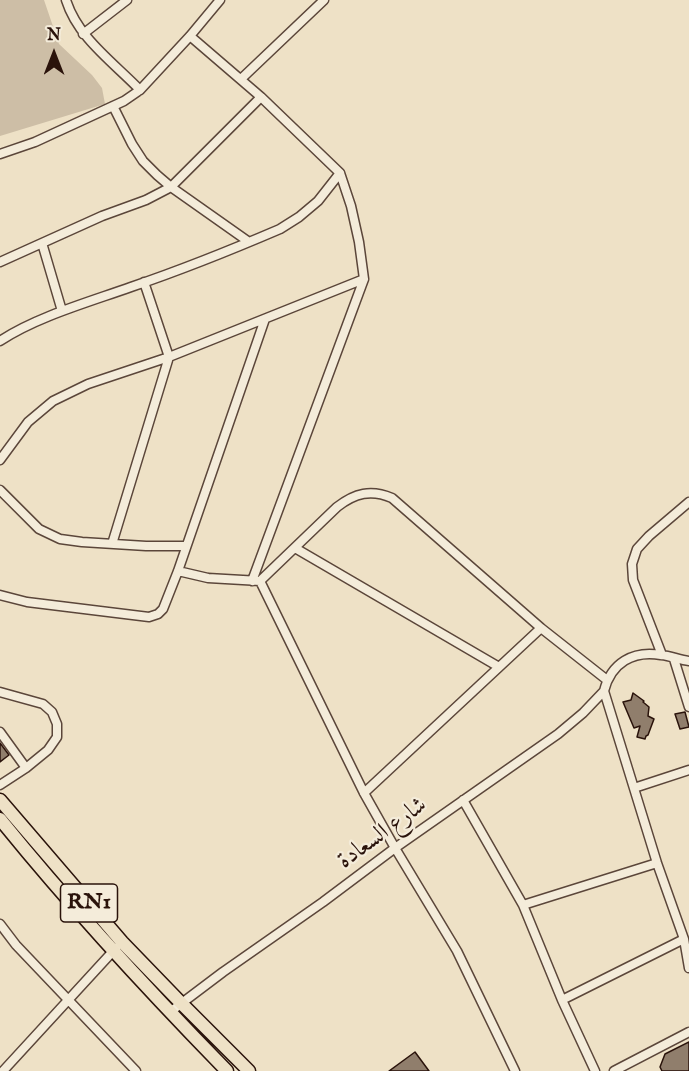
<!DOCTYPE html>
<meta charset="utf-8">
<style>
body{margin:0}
#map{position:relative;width:689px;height:1071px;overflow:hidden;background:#eee1c6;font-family:"IM FELL English",serif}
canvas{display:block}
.north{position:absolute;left:24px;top:24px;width:60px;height:60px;-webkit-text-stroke:4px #f4ecda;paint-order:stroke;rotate:0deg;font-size:16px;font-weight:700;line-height:24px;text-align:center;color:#2a130b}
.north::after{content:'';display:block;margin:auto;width:21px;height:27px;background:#2a130b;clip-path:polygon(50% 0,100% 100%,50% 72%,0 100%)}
</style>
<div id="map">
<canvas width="689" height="1071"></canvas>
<div class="north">N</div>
</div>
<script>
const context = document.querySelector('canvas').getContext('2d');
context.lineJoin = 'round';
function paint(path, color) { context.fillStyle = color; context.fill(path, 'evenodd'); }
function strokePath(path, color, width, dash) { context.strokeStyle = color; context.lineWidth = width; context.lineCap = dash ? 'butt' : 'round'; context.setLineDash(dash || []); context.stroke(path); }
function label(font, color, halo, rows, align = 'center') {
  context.font = font + ' "IM FELL English",Amiri,serif'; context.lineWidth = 4.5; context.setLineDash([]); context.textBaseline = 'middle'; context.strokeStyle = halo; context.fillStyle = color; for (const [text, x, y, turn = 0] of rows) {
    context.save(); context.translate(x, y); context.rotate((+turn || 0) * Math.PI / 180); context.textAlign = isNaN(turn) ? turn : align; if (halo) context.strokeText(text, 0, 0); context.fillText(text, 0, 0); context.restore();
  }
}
paint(new Path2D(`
 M 0,0 L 44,0 L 59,44 L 92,75 L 102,88 L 105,104 L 0,136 Z`), '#cdbea6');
const building = new Path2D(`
 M 633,693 L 644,701 L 643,702 L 649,707 L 648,716 L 654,719 L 648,735 L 646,736 L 645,739 L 637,737 L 640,726 L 634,728 L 623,702 L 631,700 Z
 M 685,712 L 689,727 L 680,729 L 675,714 Z
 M 0,743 L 9,755 L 0,762 Z
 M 689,1042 L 689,1071 L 662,1071 L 660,1067 L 665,1054 Z
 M 415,1052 L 429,1071 L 389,1071 Z`);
paint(building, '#907e6c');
strokePath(building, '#2a130b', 1.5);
const street = new Path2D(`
 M 66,0 C 78,38 113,62 140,90
 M 83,34 L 127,0
 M 190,36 L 261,97 L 340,173 L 351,206 L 359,242 L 364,279 L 252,581
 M 241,79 L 324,0
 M 113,106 L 132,144 L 143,161 L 157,175 L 171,187 L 249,242
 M 0,154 L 35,142 L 124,101 L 140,90 L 190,36 L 220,0
 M 42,243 L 62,311
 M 0,262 L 102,216 L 146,200 L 171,187 L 261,97
 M 0,341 C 36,317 89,302 131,287 C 181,270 231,250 280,229 L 299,217 L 318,201 L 340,173
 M 0,460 L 28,422 L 53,401 L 88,384 L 169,357 L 364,279
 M 0,490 L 39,529 L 60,539 L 82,542 L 146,546 L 186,546
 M 112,544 L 169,357 L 144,282
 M 295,548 L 499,667
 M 178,571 L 208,578 L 260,581 L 337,507 C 355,493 371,489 392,498 L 541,628 L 607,680
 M 260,581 L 364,793 L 395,848 L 457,951 L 515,1071
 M 0,595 L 27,602 L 149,617 L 158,614 L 163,609 L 178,571 L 265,319
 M 662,655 L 633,580 L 632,564 L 637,549 L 649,536 L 689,502
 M 674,659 L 689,707
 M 689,661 C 680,660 671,656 661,655 C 633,650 611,663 604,691 L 657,863 L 684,939 L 689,968
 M 0,692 L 43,704 L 52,712 L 57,724 L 57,737 L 48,750 L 26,768 L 0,785
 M 0,732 L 26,768
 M 634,788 L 689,770
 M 364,793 L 541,628
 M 463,800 L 523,905 L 562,1000 L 595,1071
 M 523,905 L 657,863
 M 0,924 L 16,945 L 136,1071
 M 562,1000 L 684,939
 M 170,1012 L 223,972 L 323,902 L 395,848 L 558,734 L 583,713 L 604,691
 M 3,1071 L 116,948
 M 614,1071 L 689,1032`);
const primary = new Path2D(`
 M 0,800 L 122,942 L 181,1003 L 249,1071
 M 0,819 C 71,907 148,990 227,1071`);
strokePath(street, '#5b463a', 11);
strokePath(primary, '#2a130b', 15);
strokePath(street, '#f4ecda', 8);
strokePath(primary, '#eee1c6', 12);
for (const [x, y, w] of [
 [89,903,57]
]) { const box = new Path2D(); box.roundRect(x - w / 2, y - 19, w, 38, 4.5); context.fillStyle = '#f4ecda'; context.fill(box); strokePath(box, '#2a130b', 1.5); }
label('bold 22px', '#2a130b', null, [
 ["RN1",89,903]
]);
label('24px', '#2a130b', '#f4ecda', [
 ["شارع السعادة",383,834,-36]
]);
</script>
